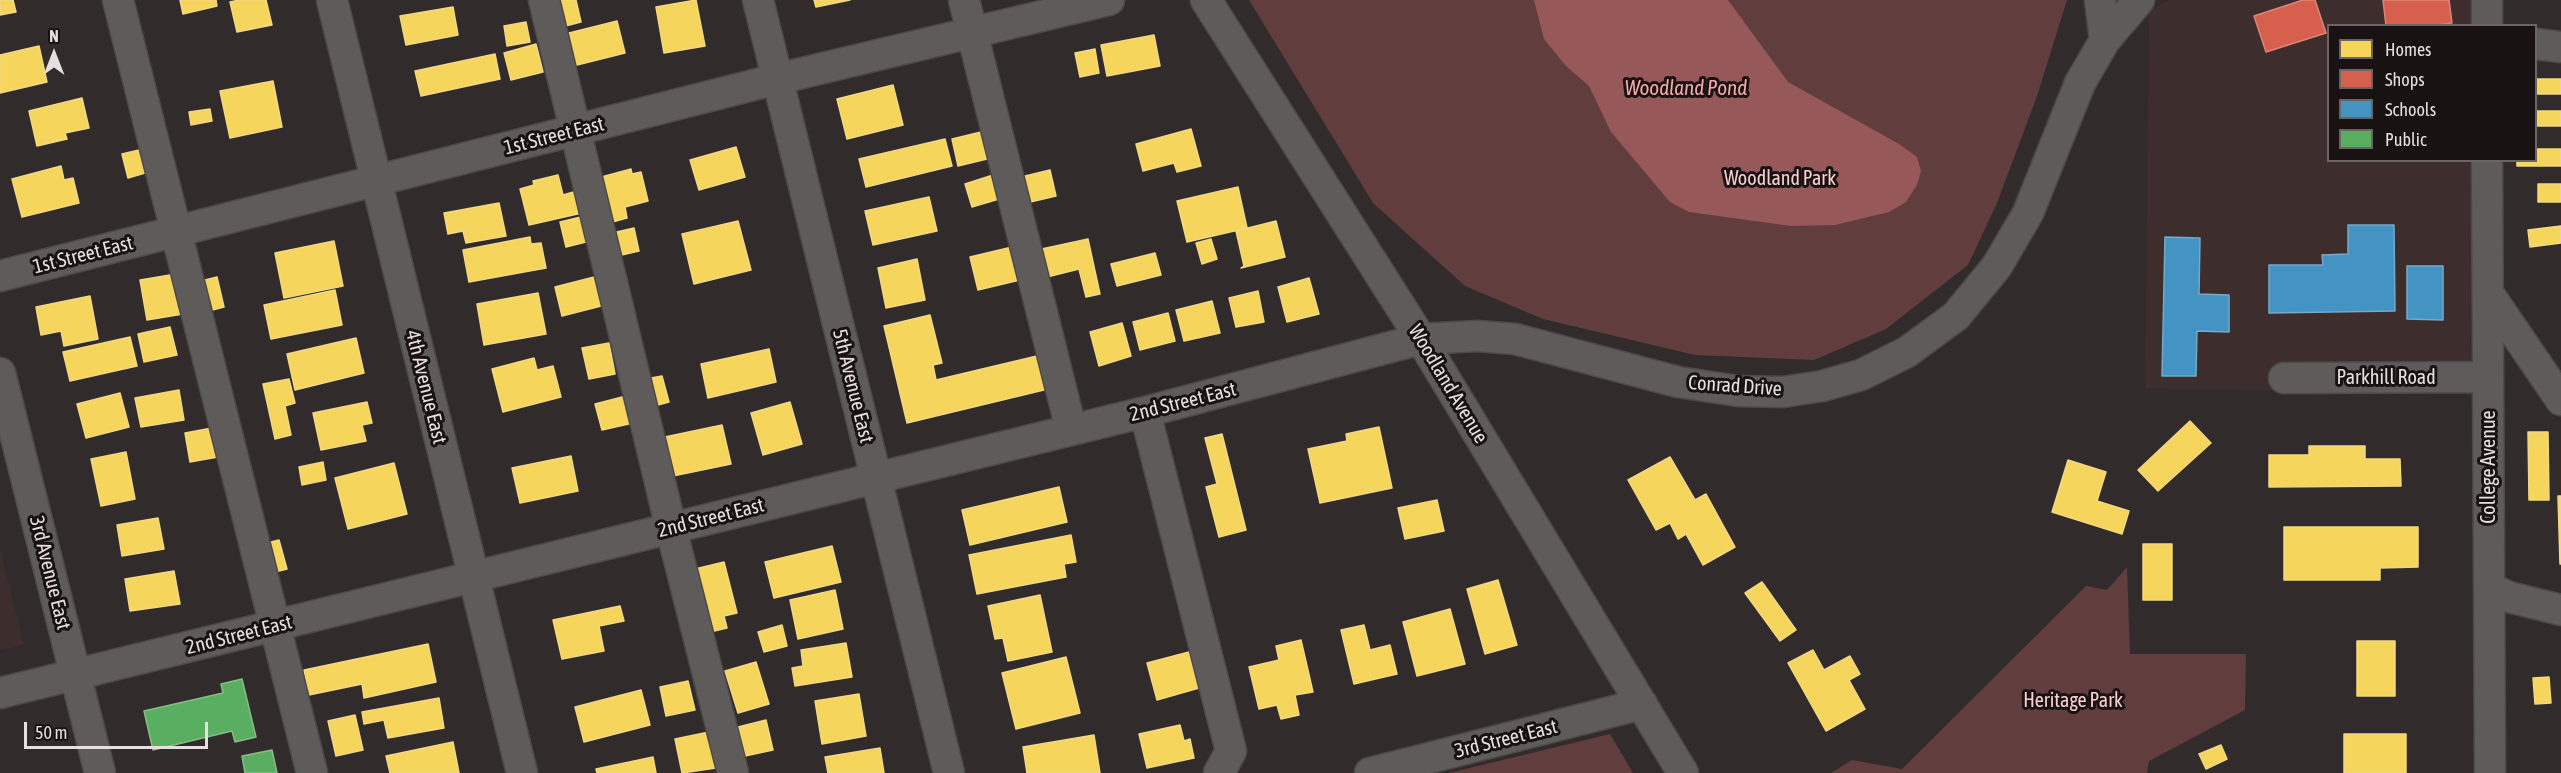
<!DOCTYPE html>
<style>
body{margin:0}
#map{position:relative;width:2561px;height:773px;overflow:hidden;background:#312b2b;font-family:"Asap Condensed",sans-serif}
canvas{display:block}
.legend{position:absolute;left:2327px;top:24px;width:210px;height:138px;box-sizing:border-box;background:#181212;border:2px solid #6b6464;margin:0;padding:8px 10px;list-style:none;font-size:18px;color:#e7dfdf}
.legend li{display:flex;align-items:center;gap:12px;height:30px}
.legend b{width:30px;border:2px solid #6b6464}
.north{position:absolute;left:24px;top:24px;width:60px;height:60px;-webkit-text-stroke:4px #181212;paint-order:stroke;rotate:0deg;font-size:16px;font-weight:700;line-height:24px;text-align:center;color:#e7dfdf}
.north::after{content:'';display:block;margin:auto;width:21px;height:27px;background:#e7dfdf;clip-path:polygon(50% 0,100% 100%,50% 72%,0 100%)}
.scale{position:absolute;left:24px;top:722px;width:184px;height:27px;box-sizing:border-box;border:3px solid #e7dfdf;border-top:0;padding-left:8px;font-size:18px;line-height:21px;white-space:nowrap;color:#e7dfdf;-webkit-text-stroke:4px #181212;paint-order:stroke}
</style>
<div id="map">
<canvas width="2561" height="773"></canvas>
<ul class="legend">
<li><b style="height:16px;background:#f6d55c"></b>Homes</li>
<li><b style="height:16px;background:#d6604d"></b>Shops</li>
<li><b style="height:16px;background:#4393c3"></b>Schools</li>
<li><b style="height:16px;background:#5aae61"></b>Public</li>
</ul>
<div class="north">N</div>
<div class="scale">50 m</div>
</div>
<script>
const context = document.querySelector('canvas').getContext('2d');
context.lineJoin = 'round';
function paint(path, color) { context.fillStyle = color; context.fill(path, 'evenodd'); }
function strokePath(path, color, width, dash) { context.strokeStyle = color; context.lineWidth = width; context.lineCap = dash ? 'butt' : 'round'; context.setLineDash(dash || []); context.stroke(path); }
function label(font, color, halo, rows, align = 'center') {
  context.font = font + ' "Asap Condensed",sans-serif'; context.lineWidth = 6; context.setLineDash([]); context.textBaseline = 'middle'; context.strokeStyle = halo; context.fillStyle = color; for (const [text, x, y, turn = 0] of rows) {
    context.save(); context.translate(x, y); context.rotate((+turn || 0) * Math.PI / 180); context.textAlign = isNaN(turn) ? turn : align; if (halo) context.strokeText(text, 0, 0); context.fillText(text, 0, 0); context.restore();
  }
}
paint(new Path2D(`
 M 2169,0 L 2502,0 L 2503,25 L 2328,26 L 2328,160 L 2472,161 L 2470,392 L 2145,389 L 2149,11 Z
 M 0,549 L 24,644 L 0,650 Z`), '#3e2d2d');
paint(new Path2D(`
 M 1249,0 L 2067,0 L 2036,99 L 1997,203 L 1968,265 L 1886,329 L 1814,360 L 1695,355 L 1543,319 L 1465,286 L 1373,203 Z
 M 2127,567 L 2130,654 L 2246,654 L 2245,710 L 2149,761 L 2147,773 L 1831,773 L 1852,760 L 1902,769 L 2086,586 L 2107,590 Z
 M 1610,734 L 1633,773 L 1449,773 Z`), '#623d3e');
paint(new Path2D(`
 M 1534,0 L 1728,0 L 1788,82 L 1899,144 L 1917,157 L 1921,171 L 1917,185 L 1906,202 L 1889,212 L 1835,225 L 1791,226 L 1689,212 L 1670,202 L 1611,132 L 1589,86 L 1566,66 L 1544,39 Z`), '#975859');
const homes = new Path2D(`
 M 0,0 L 13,0 L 16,12 L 0,15 Z
 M 180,0 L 216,0 L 217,6 L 183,14 Z
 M 239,0 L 266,0 L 272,25 L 237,32 L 230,2 Z
 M 554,0 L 576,0 L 581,22 L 554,29 Z
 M 696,0 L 705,46 L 664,53 L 656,7 Z
 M 814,0 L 850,0 L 816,7 Z
 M 453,7 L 458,35 L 406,45 L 400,16 Z
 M 617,21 L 625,53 L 573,66 L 565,34 Z
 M 526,22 L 530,42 L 507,46 L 504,26 Z
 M 1154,35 L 1160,66 L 1107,76 L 1101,45 Z
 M 536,44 L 543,72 L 511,80 L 504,53 Z
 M 39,46 L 47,82 L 0,93 L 0,55 Z
 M 1095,49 L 1099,73 L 1080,77 L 1075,53 Z
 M 495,54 L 500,79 L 421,96 L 415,71 Z
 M 2536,79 L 2561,79 L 2561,94 L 2536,94 Z
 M 273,81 L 282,127 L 230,138 L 220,91 Z
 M 893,85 L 903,125 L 847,139 L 837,99 Z
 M 82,98 L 89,128 L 65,133 L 67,139 L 37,146 L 29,111 Z
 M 210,109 L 212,121 L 191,125 L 189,112 Z
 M 2536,111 L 2561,111 L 2561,126 L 2536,126 Z
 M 1191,129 L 1201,166 L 1177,172 L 1174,163 L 1143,171 L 1136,144 Z
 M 981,132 L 987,159 L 958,166 L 952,139 Z
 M 945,139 L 952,166 L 866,187 L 859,159 Z
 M 736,147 L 745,177 L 699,190 L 690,160 Z
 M 2536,149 L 2561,149 L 2561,166 L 2517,166 L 2517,160 L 2536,160 Z
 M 139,150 L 145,173 L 128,178 L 122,154 Z
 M 61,166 L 64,180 L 73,178 L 79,203 L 22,217 L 12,179 Z
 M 631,169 L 632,174 L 641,172 L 648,201 L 625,207 L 627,218 L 609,223 L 594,179 Z
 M 1050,170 L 1056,196 L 1026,203 L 1021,177 Z
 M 558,175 L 563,195 L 577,191 L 582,213 L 529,225 L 520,189 L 534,185 L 533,181 Z
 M 993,175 L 999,199 L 972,207 L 965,184 Z
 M 2538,184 L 2561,184 L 2561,202 L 2538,202 Z
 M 1238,187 L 1247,228 L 1187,242 L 1177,201 Z
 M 929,197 L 937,231 L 873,245 L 865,211 Z
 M 499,203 L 506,236 L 466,243 L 463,231 L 448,234 L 444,213 Z
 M 585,216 L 590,241 L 566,247 L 560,222 Z
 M 738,221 L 751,270 L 694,284 L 682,234 Z
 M 1276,221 L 1285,257 L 1241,268 L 1244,266 L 1236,231 Z
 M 2561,226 L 2561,243 L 2530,247 L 2528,230 Z
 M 634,228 L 639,251 L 613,257 L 608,234 Z
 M 530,237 L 531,244 L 541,243 L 546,268 L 469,282 L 463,250 Z
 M 1088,239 L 1100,294 L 1086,297 L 1079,269 L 1043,278 L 1037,250 Z
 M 1211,239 L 1217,259 L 1202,264 L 1196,243 Z
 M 334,241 L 343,286 L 284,298 L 275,253 Z
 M 1012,247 L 1020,280 L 978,290 L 970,257 Z
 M 1155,253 L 1161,275 L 1117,286 L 1111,264 Z
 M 917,259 L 925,300 L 886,308 L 878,268 Z
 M 176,274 L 183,314 L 147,320 L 140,280 Z
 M 598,276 L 605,305 L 562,316 L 555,287 Z
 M 217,277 L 224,307 L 205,312 L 197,282 Z
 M 1309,278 L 1319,314 L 1287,322 L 1278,287 Z
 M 335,290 L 342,325 L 271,339 L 264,305 Z
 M 1258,291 L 1264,322 L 1236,327 L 1229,298 Z
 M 538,293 L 546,334 L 484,345 L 477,304 Z
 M 90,296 L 98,339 L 64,346 L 61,331 L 41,335 L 36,307 Z
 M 1212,301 L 1220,333 L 1184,341 L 1176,310 Z
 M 1168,313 L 1175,341 L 1140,350 L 1133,322 Z
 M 930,315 L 942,363 L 933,365 L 936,380 L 1041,355 L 1048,389 L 907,423 L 884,326 Z
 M 1122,323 L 1131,356 L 1099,366 L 1090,332 Z
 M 170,327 L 177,355 L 144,362 L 138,334 Z
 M 130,337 L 137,366 L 70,381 L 63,352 Z
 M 356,338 L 364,373 L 295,390 L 287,354 Z
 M 609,343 L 615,374 L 589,379 L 582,348 Z
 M 769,349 L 776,382 L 708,398 L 701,364 Z
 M 534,358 L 537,370 L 553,366 L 561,397 L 503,412 L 492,369 Z
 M 662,376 L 669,402 L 658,405 L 651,378 Z
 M 289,379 L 295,403 L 285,406 L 291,435 L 275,439 L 263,384 Z
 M 179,390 L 184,420 L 141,427 L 135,398 Z
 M 120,393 L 129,427 L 86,438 L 77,404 Z
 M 626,396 L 633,423 L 602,430 L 595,404 Z
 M 367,402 L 372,423 L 362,425 L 366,441 L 321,450 L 313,413 Z
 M 790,402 L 802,444 L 763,455 L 751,413 Z
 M 2190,421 L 2211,443 L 2158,491 L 2138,470 Z
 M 722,425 L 731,464 L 668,477 L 660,438 Z
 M 1379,427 L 1392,488 L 1320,503 L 1308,449 L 1347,441 L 1346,434 Z
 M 212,428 L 218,457 L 190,462 L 185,433 Z
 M 2528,432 L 2548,432 L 2549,500 L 2529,500 Z
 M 1222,434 L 1246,530 L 1219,537 L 1206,487 L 1217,484 L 1205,438 Z
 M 2309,446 L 2365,446 L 2365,459 L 2400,459 L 2401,486 L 2269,487 L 2269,455 L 2309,455 Z
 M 126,452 L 135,499 L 101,506 L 91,459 Z
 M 571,456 L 578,491 L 520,503 L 512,468 Z
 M 1670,457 L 1695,500 L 1706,494 L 1735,547 L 1703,565 L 1686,534 L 1678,539 L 1670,523 L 1656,530 L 1628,480 Z
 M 2068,460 L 2106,472 L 2097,501 L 2129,511 L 2122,534 L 2052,512 Z
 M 323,462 L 326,480 L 302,485 L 299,467 Z
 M 394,463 L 407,514 L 348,529 L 335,478 Z
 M 1059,487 L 1067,522 L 970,545 L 962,510 Z
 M 2558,496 L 2561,496 L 2561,564 L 2560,564 Z
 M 1437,500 L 1444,531 L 1405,539 L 1398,508 Z
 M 158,518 L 164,549 L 122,556 L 117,525 Z
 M 2284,527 L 2418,527 L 2418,567 L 2380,568 L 2380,580 L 2284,580 Z
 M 1071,535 L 1076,562 L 1064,564 L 1066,577 L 977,594 L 969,555 Z
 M 279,540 L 287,569 L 271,573 L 263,544 Z
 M 2143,544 L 2172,544 L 2172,600 L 2143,600 Z
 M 832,546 L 841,582 L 774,598 L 765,562 Z
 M 724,562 L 737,613 L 724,616 L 727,628 L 710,632 L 695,569 Z
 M 174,571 L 180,604 L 130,611 L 125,579 Z
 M 1498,580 L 1517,645 L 1485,654 L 1467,589 Z
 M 1762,582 L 1796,630 L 1780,641 L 1745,593 Z
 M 835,590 L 843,629 L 798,639 L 790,600 Z
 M 1040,595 L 1052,652 L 1008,661 L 1003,638 L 995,639 L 988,606 Z
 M 620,606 L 624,621 L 599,626 L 604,651 L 562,659 L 553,620 Z
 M 1450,609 L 1465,664 L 1417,676 L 1403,622 Z
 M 782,625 L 787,646 L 764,652 L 758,632 Z
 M 1364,625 L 1370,650 L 1390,645 L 1397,674 L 1354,684 L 1341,630 Z
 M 1301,640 L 1313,692 L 1295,695 L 1299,715 L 1281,719 L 1277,705 L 1259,709 L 1249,667 L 1279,660 L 1276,646 Z
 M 2357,641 L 2395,641 L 2395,696 L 2357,696 Z
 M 846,643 L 852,677 L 795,686 L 792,668 L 803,666 L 801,650 Z
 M 428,644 L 436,682 L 364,698 L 362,684 L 309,695 L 304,670 Z
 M 1813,650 L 1824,670 L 1850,656 L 1860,674 L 1849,680 L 1865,709 L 1826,731 L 1788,663 Z
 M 1189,652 L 1199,688 L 1157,700 L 1147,663 Z
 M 1066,657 L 1080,713 L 1016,729 L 1002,673 Z
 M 756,662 L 769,704 L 738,713 L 725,671 Z
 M 2549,677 L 2551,703 L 2535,704 L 2533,678 Z
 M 688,681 L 695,710 L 666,716 L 660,687 Z
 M 641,690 L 650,725 L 584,742 L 575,707 Z
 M 859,694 L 866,736 L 822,744 L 815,701 Z
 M 439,698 L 444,728 L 388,738 L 384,720 L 364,724 L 362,712 Z
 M 355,715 L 363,750 L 336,756 L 328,721 Z
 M 766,720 L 773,750 L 745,756 L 738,727 Z
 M 1180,725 L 1184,741 L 1190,739 L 1194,758 L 1147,768 L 1139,734 Z
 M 709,732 L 716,768 L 682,773 L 675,739 Z
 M 2344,734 L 2406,734 L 2406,773 L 2344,773 Z
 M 1094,735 L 1100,773 L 1027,773 L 1023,747 Z
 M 453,742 L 459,773 L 390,773 L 386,756 Z
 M 2221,745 L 2227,759 L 2206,769 L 2199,754 Z
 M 880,748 L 884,773 L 828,773 L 825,757 Z
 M 653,757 L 656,773 L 597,773 L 596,769 Z`);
paint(homes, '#f6d55c');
strokePath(homes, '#f2d883', 1.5);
const shops = new Path2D(`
 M 2303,0 L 2315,0 L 2326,33 L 2266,52 L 2254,16 Z
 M 2383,0 L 2449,0 L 2452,23 L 2431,26 L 2386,26 Z`);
paint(shops, '#d6604d');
strokePath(shops, '#db8679', 1.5);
const schools = new Path2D(`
 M 2348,225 L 2394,225 L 2395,311 L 2269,313 L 2269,265 L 2323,265 L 2322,255 L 2348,254 Z
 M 2165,237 L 2200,238 L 2199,294 L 2229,295 L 2229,332 L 2197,331 L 2196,376 L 2162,376 Z
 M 2407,266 L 2443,266 L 2443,320 L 2407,319 Z`);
paint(schools, '#4393c3');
strokePath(schools, '#74aacb', 1.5);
const public = new Path2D(`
 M 242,679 L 256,737 L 235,742 L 232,731 L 153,750 L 144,711 L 223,693 L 221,684 Z
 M 272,750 L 277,773 L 245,773 L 242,756 Z`);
paint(public, '#5aae61');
strokePath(public, '#84bd87', 1.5);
const minor = new Path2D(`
 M 118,0 L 312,773
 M 332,0 L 522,773
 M 544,0 L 671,528 L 733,773
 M 758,0 L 949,773
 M 964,0 L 1071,429
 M 1206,0 L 1421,339 L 1683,773
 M 2100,0 L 2105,40
 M 2487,0 L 2487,26
 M 2536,44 L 2561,47
 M 2487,160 L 2490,773
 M 0,276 L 777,79 L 1109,0
 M 2488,293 L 2561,400
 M 0,373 L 100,773
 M 2284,378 L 2488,377
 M 1145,412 L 1231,751 L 1219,773
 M 2489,588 L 2509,597 L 2561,610
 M 0,693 L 1145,412 L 1421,339 L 1478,336 L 1515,339 L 1678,382 L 1738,391 L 1783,392 L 1822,386 L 1861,375 L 1907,352 L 1956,316 L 1997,266 L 2028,213 L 2080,83 L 2105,40 L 2139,0
 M 1370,773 L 1642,704`);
strokePath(minor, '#4e4949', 33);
strokePath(minor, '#5f5b5b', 30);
label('20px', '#e7dfdf', '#181212', [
 ["1st Street East",554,136,-14],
 ["1st Street East",83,255,-14],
 ["Parkhill Road",2386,378],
 ["Woodland Avenue",1448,384,59],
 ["5th Avenue East",853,386,76],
 ["Conrad Drive",1735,386,4],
 ["4th Avenue East",426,387,76],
 ["2nd Street East",1183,402,-14],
 ["College Avenue",2489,467,-90],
 ["2nd Street East",711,518,-14],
 ["3rd Avenue East",50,573,76],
 ["2nd Street East",239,635,-14],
 ["3rd Street East",1506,739,-14]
]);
label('20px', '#facfcf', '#181212', [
 ["Woodland Park",1780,179],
 ["Heritage Park",2073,701]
]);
label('italic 21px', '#f9a8aa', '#181212', [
 ["Woodland Pond",1686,88]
]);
</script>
